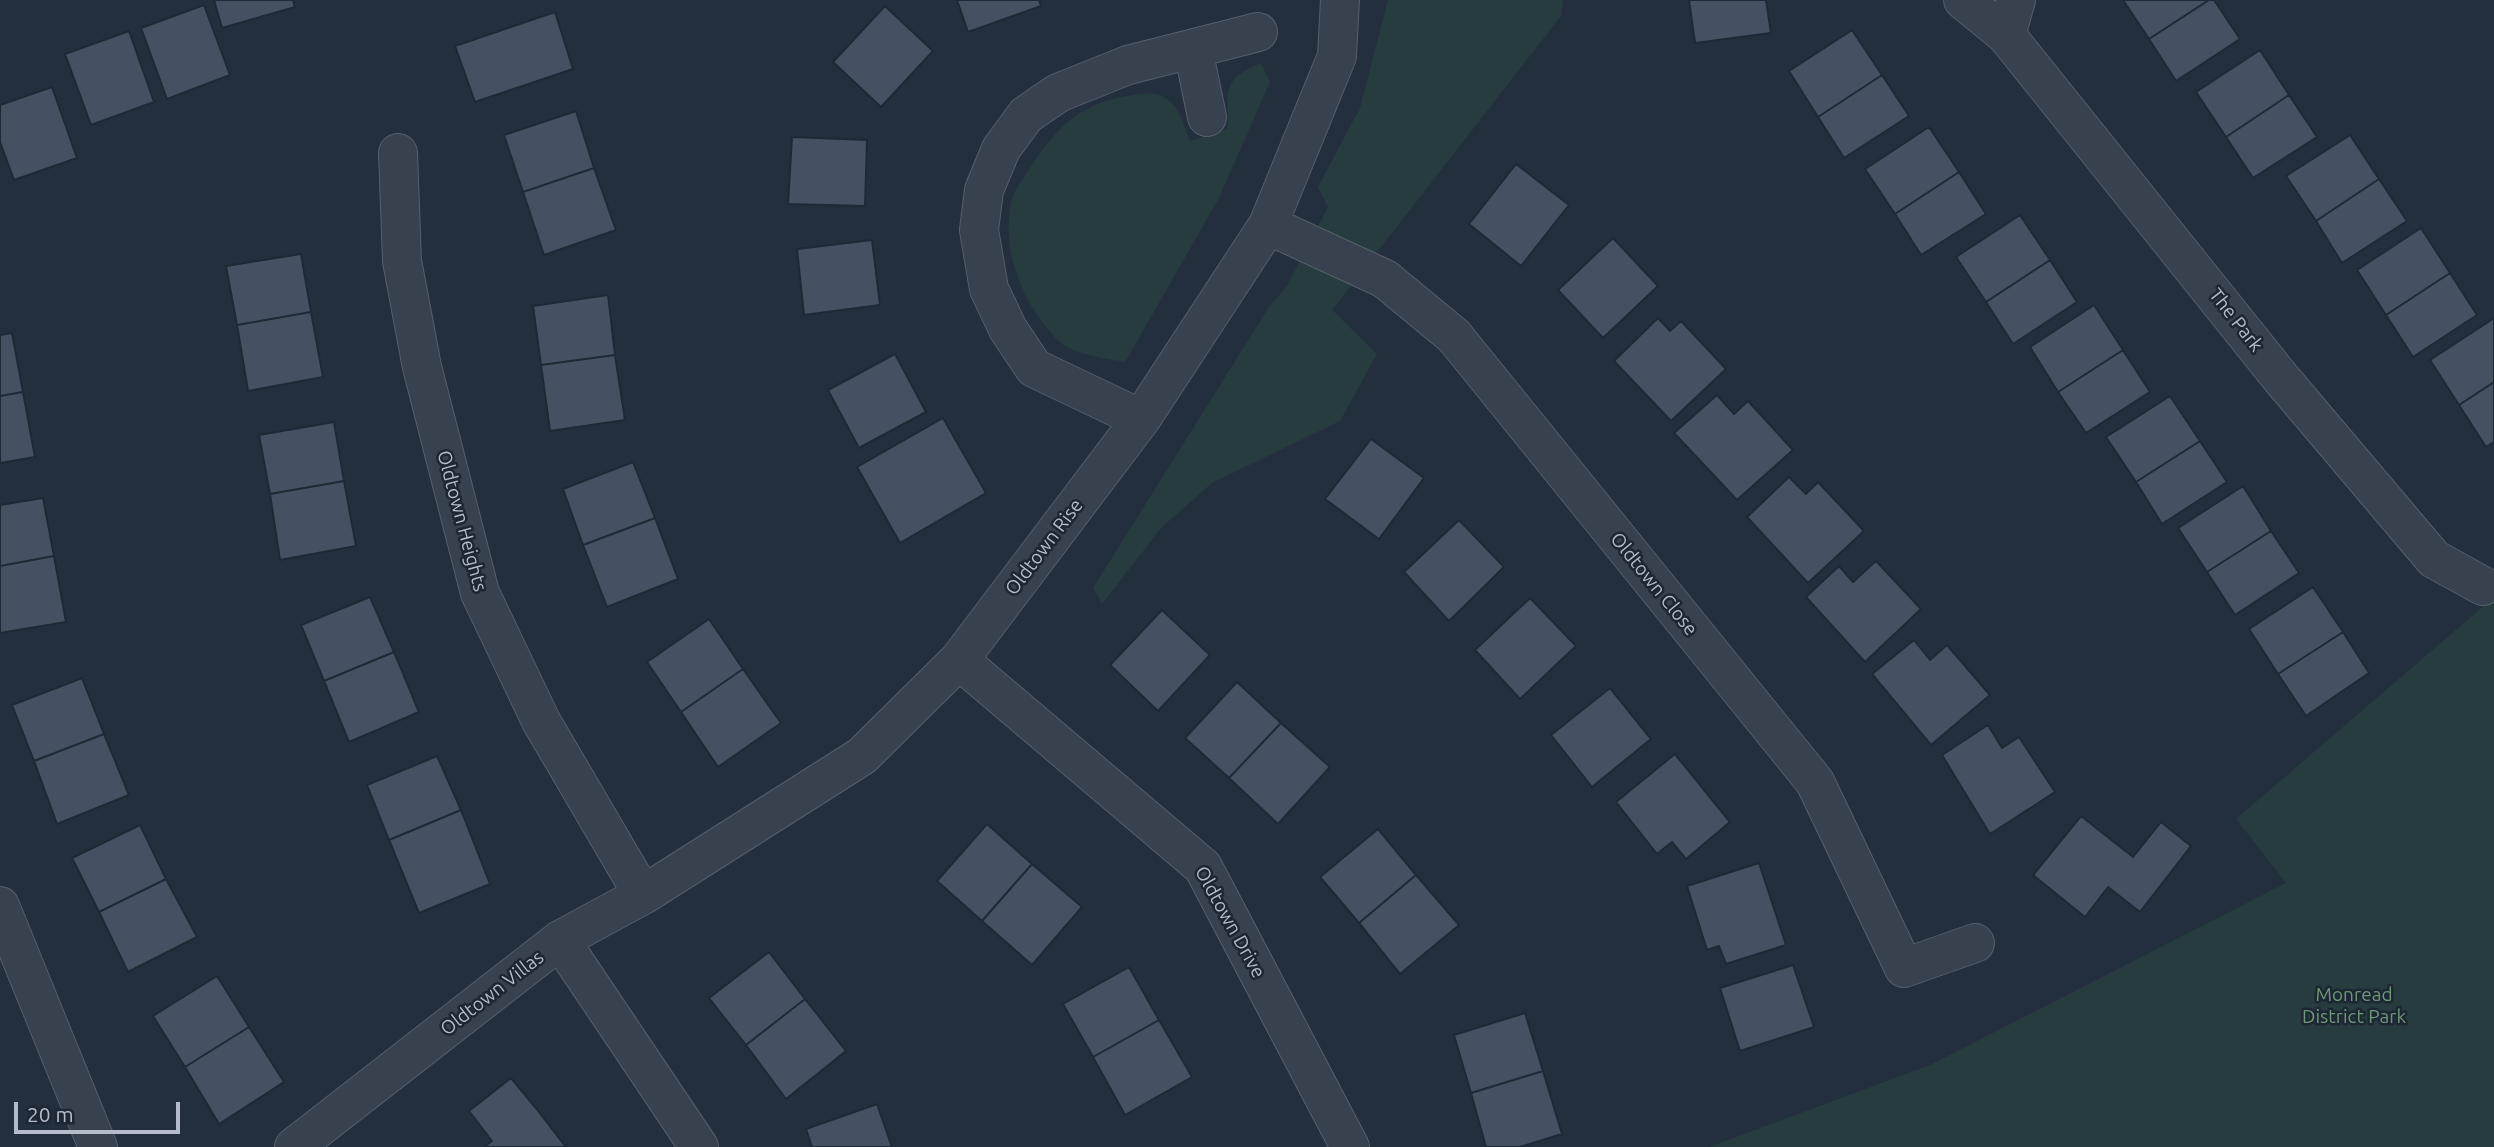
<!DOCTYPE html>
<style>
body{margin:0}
#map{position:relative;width:2494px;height:1147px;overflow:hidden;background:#242f3e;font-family:Ubuntu,sans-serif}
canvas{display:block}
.scale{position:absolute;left:14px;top:1102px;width:166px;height:32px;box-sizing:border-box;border:4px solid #b4bcc9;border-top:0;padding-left:9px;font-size:21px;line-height:24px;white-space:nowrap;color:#b4bcc9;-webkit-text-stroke:5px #1d2633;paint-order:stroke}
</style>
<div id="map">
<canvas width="2494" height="1147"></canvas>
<div class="scale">20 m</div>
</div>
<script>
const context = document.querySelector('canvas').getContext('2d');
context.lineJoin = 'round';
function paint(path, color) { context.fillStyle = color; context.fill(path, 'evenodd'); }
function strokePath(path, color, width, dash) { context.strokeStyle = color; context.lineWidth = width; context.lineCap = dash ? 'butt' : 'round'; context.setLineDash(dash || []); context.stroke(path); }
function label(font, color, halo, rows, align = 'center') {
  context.font = font + ' Ubuntu,sans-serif'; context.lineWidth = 5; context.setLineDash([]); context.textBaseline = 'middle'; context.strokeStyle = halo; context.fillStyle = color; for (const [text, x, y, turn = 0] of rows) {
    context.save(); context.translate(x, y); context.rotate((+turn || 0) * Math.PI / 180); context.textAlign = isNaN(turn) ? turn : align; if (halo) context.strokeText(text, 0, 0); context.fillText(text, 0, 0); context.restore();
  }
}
paint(new Path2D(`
 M 1388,0 L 1563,0 L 1561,16 L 1332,310 L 1377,354 L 1340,421 L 1212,483 L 1161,528 L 1102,604 L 1093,588 L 1269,307 L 1287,286 L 1328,207 L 1318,187 L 1360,108 Z
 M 1261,63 L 1270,82 L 1219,198 L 1125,362 C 1108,359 1089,356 1073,350 C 1056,343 1046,327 1036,313 C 1015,281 1003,240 1011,202 C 1013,192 1021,182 1026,174 C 1052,133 1076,104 1127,96 C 1143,93 1159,90 1172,103 C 1181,113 1185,129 1190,141 L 1227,129 C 1230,116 1226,106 1228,93 C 1230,77 1247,69 1261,63 Z
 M 2494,597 L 2494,1147 L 1709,1147 L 1930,1065 L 2286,883 L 2236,819 Z`), '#263c3f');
const building = new Path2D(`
 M 214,0 L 293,0 L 295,7 L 222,28 Z
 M 957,0 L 1039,0 L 1041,6 L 968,32 Z
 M 1689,0 L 1766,0 L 1771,33 L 1695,43 Z
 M 2123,0 L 2209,0 L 2149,39 Z
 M 2209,0 L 2214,0 L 2240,39 L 2176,81 L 2149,39 Z
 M 204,5 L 230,75 L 167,99 L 141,28 Z
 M 885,6 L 933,51 L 881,107 L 833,62 Z
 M 555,12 L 573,69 L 475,102 L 455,46 Z
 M 1852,30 L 1882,75 L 1818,117 L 1789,71 Z
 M 129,31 L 154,102 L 91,125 L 65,54 Z
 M 2260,50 L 2289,95 L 2226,137 L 2196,92 Z
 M 1882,75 L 1909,116 L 1844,158 L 1818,117 Z
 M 52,87 L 77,158 L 14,180 L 0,142 L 0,105 Z
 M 2289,95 L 2317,137 L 2253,178 L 2226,137 Z
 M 576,111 L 594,168 L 523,192 L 504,135 Z
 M 1929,127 L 1959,172 L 1895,214 L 1865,169 Z
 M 2350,135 L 2379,179 L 2316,221 L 2286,176 Z
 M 792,137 L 867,140 L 865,206 L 788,204 Z
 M 1516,164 L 1569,205 L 1521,266 L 1469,224 Z
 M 594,168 L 616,230 L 544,255 L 523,192 Z
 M 1959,172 L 1986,214 L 1921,255 L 1895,214 Z
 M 2379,179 L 2407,221 L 2342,263 L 2316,221 Z
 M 2020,215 L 2050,260 L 1986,302 L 1956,257 Z
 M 2421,228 L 2450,273 L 2386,315 L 2357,270 Z
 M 1613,238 L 1658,286 L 1603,338 L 1558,290 Z
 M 872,240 L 880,305 L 804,315 L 797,249 Z
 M 301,254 L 311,312 L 237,325 L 226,266 Z
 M 2050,260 L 2077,302 L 2013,344 L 1986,302 Z
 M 2450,273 L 2477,315 L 2413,357 L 2386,315 Z
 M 608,295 L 615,355 L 541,365 L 533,306 Z
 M 2094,305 L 2123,350 L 2058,392 L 2030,347 Z
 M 311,312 L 323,377 L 248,391 L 237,325 Z
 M 1658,318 L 1670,331 L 1681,321 L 1726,369 L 1671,421 L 1614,361 Z
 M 2494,318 L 2494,382 L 2459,405 L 2430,360 Z
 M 12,333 L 23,392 L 0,396 L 0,335 Z
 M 2123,350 L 2150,392 L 2086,433 L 2058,392 Z
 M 895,354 L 926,412 L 859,448 L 828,390 Z
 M 615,355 L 625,420 L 550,431 L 541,365 Z
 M 2494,382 L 2494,442 L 2486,447 L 2459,405 Z
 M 23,392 L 35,457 L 0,463 L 0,396 Z
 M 1717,395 L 1734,414 L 1748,401 L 1793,450 L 1737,500 L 1674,433 Z
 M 2170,396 L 2200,441 L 2136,482 L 2106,437 Z
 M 943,418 L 986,493 L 900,543 L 857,467 Z
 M 334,422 L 344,481 L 270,494 L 259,435 Z
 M 1371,439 L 1424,478 L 1379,539 L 1325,499 Z
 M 2200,441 L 2227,482 L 2162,524 L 2136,482 Z
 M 633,462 L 655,518 L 583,545 L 563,489 Z
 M 1789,477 L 1806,494 L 1818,482 L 1864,531 L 1808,583 L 1747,517 Z
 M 344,481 L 356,546 L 280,560 L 270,494 Z
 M 2243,486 L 2271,531 L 2207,572 L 2178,528 Z
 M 43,498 L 54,556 L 0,566 L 0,505 Z
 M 655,518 L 678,579 L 607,607 L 583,545 Z
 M 1459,520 L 1504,567 L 1449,621 L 1404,572 Z
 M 2271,531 L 2299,573 L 2235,615 L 2207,572 Z
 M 54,556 L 66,622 L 0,633 L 0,566 Z
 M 1876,561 L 1921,609 L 1865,662 L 1806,597 L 1839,566 L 1853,582 Z
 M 2313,587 L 2343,632 L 2278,674 L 2249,629 Z
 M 370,597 L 394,652 L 324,681 L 301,625 Z
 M 1530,598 L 1576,646 L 1520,699 L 1475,650 Z
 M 1162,610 L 1210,655 L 1158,711 L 1110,665 Z
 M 709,619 L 743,669 L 681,712 L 647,662 Z
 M 2343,632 L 2369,673 L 2306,716 L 2278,674 Z
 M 1914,640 L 1930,660 L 1947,645 L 1990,695 L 1931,745 L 1872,674 Z
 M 394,652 L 419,712 L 349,742 L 324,681 Z
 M 743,669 L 781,723 L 718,767 L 681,712 Z
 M 82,678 L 104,734 L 34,761 L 12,705 Z
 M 1237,682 L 1281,723 L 1229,778 L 1185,738 Z
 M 1610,688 L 1651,739 L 1592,787 L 1551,735 Z
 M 1281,723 L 1330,767 L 1278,824 L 1229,778 Z
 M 1988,725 L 2002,748 L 2019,737 L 2055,792 L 1990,834 L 1942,755 Z
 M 104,734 L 129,795 L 57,824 L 34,761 Z
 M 1675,754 L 1730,822 L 1686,859 L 1672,842 L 1657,854 L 1616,802 Z
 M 437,756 L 461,810 L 389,840 L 367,785 Z
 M 461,810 L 490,884 L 419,913 L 389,840 Z
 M 2081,816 L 2133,857 L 2161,822 L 2191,846 L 2140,912 L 2108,887 L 2085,917 L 2033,875 Z
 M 987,824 L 1032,864 L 982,921 L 937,881 Z
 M 140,825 L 166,879 L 99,912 L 72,858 Z
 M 1378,829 L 1416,875 L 1359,923 L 1320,877 Z
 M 1759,863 L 1786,945 L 1726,964 L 1719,946 L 1707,950 L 1687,886 Z
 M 1032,864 L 1082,907 L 1032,965 L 982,921 Z
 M 1416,875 L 1459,925 L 1400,974 L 1359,923 Z
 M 166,879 L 197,937 L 128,972 L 99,912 Z
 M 769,952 L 805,999 L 746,1045 L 709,998 Z
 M 1793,965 L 1814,1027 L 1740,1051 L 1720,988 Z
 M 1129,967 L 1159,1020 L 1093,1057 L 1063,1004 Z
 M 217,976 L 249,1027 L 185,1067 L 153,1016 Z
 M 805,999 L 846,1051 L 786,1099 L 746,1045 Z
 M 1525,1013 L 1543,1071 L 1471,1093 L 1454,1035 Z
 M 1159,1020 L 1192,1077 L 1125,1115 L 1093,1057 Z
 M 249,1027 L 284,1082 L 219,1124 L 185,1067 Z
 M 1543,1071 L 1562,1134 L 1520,1147 L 1486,1147 L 1471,1093 Z
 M 511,1078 L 535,1107 L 566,1147 L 484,1147 L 492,1141 L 469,1111 Z
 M 877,1104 L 892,1147 L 812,1147 L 806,1129 Z`);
paint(building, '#455162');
strokePath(building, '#1f2835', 2);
const street = new Path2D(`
 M 1963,0 L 2006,35
 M 2016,0 L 2006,35 L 2280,377 L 2434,559 L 2483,586
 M 1193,49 L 1207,117
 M 398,153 L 402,261 L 422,367 L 480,593 L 541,721 L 643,895
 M 1268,225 L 1385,279 L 1454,336 L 1815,782 L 1904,968 L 1975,943
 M 1141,419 L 1034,368 L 1008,329 L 989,289 L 979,230 L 984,190 L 1001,149 L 1026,115 L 1058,93 L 1128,65 L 1258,32
 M 959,660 L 1203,867 L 1350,1147
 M 0,906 L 98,1147
 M 560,940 L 699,1147
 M 294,1147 L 560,940 L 643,895 L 862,756 L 959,660 L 1141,419 L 1268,225 L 1337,56 L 1340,0`);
strokePath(street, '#565f6c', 40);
strokePath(street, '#38414e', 38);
label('19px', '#b4bcc9', '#1d2633', [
 ["The Park",2236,320,52],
 ["Oldtown Heights",462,521,75],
 ["Oldtown Rise",1044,547,-53],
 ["Oldtown Close",1654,584,51],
 ["Oldtown Drive",1230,922,61],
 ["Oldtown Villas",492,993,-38]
]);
label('19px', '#6b9a76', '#1d2633', [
 ["Monread",2354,995],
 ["District Park",2354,1017]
]);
</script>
